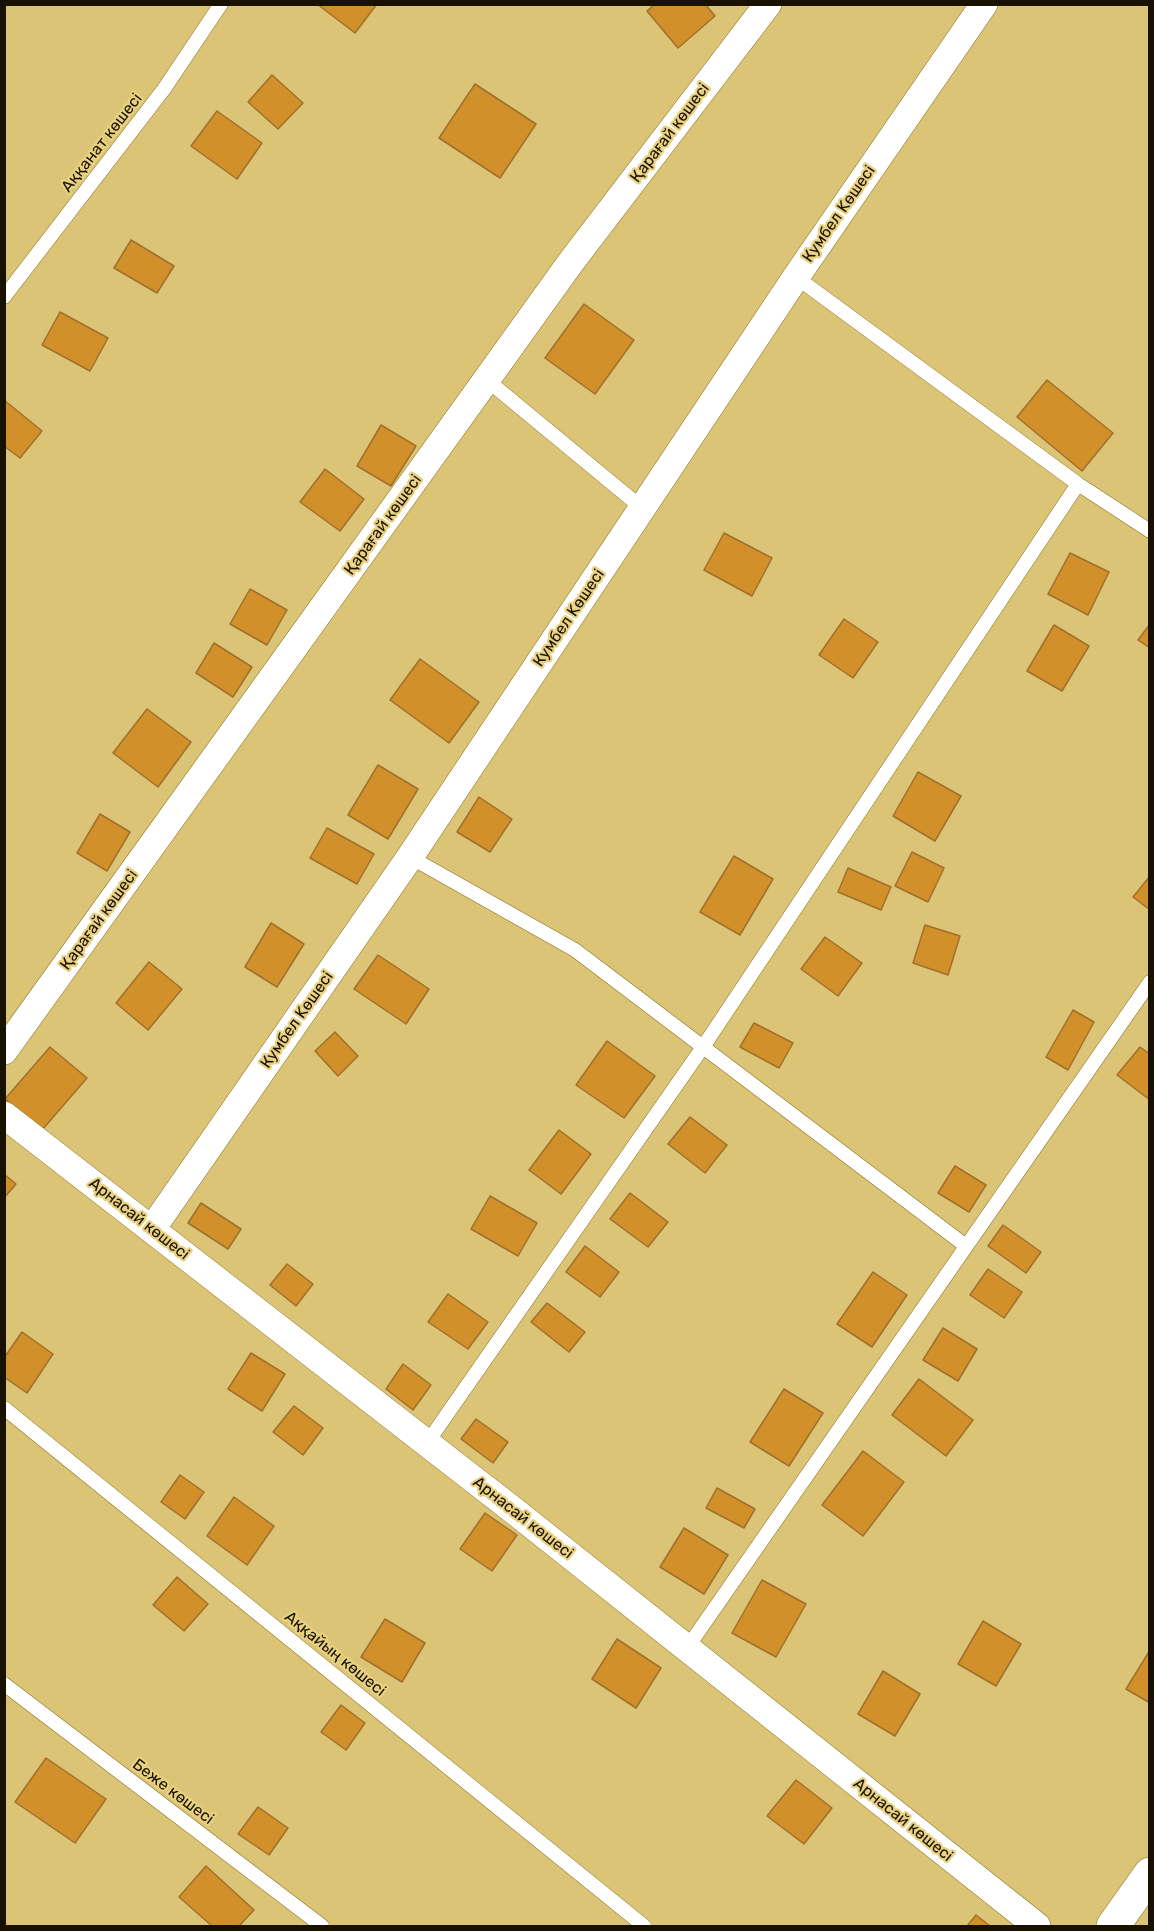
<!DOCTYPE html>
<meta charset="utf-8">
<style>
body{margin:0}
#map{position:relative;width:1154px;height:1931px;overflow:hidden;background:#dcc476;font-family:Rubik,sans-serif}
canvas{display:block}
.frame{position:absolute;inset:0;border:6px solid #181100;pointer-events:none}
</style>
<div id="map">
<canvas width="1154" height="1931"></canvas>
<div class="frame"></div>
</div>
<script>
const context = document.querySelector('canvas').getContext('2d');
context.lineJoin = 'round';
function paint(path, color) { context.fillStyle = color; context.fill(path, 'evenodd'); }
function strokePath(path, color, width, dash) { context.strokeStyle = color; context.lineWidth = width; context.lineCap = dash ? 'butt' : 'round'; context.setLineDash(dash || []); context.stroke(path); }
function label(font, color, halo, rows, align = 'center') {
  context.font = font + ' Rubik,sans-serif'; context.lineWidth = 4.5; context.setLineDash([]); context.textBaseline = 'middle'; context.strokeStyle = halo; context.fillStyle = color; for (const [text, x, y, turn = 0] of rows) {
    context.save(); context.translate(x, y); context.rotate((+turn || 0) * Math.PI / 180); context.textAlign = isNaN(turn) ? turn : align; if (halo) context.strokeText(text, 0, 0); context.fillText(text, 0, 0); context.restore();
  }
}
const building = new Path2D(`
 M 317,4 L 377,4 L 355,33 Z
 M 655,4 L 705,4 L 715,16 L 678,48 L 647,11 Z
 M 272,75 L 303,103 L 278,129 L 248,102 Z
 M 475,84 L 536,124 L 500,178 L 439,138 Z
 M 217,111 L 262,143 L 237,179 L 191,146 Z
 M 131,240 L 174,266 L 157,293 L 114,268 Z
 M 584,304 L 634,340 L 595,394 L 545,358 Z
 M 60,312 L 108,338 L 90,371 L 42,345 Z
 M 1047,380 L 1113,433 L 1082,471 L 1017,417 Z
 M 4,400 L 42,431 L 20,458 L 4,446 Z
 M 381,425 L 416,446 L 391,486 L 357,466 Z
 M 325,469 L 364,499 L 340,531 L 300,502 Z
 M 724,533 L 772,558 L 752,596 L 704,570 Z
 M 1070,553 L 1109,572 L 1088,615 L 1048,594 Z
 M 250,589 L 287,610 L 267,645 L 230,624 Z
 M 844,619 L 878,642 L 853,678 L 819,655 Z
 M 1150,624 L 1150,648 L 1138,640 Z
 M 1054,625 L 1089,646 L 1062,691 L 1027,671 Z
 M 214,643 L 252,667 L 233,697 L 196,673 Z
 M 420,659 L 479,702 L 449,743 L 390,700 Z
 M 147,709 L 191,742 L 158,787 L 113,753 Z
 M 378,765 L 418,789 L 388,839 L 348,815 Z
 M 918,772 L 961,796 L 935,841 L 893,816 Z
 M 479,797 L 512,819 L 490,852 L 457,832 Z
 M 100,814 L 130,832 L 107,871 L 77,853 Z
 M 327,828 L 374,854 L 357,884 L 310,858 Z
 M 912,852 L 944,868 L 928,902 L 895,886 Z
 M 734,856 L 773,879 L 740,935 L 700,912 Z
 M 848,868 L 891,887 L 881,910 L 838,892 Z
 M 1150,876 L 1150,910 L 1133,897 Z
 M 271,923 L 304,944 L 277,987 L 245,967 Z
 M 925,925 L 960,936 L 948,975 L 913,963 Z
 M 825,937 L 862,963 L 838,996 L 801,969 Z
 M 378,955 L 429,989 L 406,1024 L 354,989 Z
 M 149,962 L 182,989 L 148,1030 L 116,1003 Z
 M 1073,1010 L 1094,1022 L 1068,1070 L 1046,1057 Z
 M 754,1023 L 793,1043 L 779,1068 L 740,1047 Z
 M 335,1032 L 358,1056 L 338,1076 L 315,1051 Z
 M 607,1041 L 655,1076 L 624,1118 L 576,1085 Z
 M 50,1047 L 87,1078 L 42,1130 L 5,1099 Z
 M 1140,1047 L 1150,1054 L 1150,1100 L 1117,1075 Z
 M 690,1117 L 727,1145 L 705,1173 L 668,1144 Z
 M 559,1130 L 591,1154 L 561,1194 L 529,1170 Z
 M 955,1166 L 986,1185 L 969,1212 L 938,1193 Z
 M 4,1174 L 16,1184 L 4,1198 Z
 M 630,1193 L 668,1222 L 648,1247 L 610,1219 Z
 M 490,1196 L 537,1223 L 518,1256 L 471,1229 Z
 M 201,1203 L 241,1229 L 228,1249 L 188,1223 Z
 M 1003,1225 L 1041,1252 L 1026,1273 L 988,1246 Z
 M 585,1246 L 619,1272 L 600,1297 L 566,1272 Z
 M 287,1264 L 313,1284 L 296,1306 L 270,1285 Z
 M 988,1269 L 1022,1292 L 1004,1318 L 970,1295 Z
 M 873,1272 L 907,1295 L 872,1347 L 837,1324 Z
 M 448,1294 L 488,1322 L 468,1349 L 428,1322 Z
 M 547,1303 L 585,1332 L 569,1352 L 531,1322 Z
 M 943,1328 L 977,1349 L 958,1381 L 923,1360 Z
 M 22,1332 L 53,1354 L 27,1393 L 4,1377 L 4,1358 Z
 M 251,1353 L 285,1374 L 262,1411 L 228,1389 Z
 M 403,1364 L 431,1385 L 413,1410 L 386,1389 Z
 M 919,1379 L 973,1420 L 946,1456 L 892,1415 Z
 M 784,1389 L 823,1413 L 789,1466 L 750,1442 Z
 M 294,1406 L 323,1428 L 303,1455 L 273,1432 Z
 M 476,1419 L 508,1442 L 493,1463 L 461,1439 Z
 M 863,1451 L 904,1482 L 863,1536 L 822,1505 Z
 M 180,1475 L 204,1492 L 185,1519 L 161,1502 Z
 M 717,1488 L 755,1509 L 744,1528 L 706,1508 Z
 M 234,1497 L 274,1526 L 247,1565 L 207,1536 Z
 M 485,1513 L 517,1535 L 492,1571 L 460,1549 Z
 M 684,1528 L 728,1555 L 704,1594 L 660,1567 Z
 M 177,1577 L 208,1604 L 184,1631 L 153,1605 Z
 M 762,1580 L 806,1604 L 776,1657 L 732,1633 Z
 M 385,1619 L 425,1643 L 402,1682 L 361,1657 Z
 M 983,1621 L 1021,1644 L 996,1686 L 958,1664 Z
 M 617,1639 L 661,1668 L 636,1708 L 592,1679 Z
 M 1150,1650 L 1150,1703 L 1126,1689 Z
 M 883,1671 L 920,1694 L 895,1736 L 858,1714 Z
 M 341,1705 L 365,1723 L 346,1750 L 321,1732 Z
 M 46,1758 L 106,1799 L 75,1843 L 15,1802 Z
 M 796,1780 L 832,1808 L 804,1844 L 767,1816 Z
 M 258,1807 L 288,1828 L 269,1855 L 238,1834 Z
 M 206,1866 L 254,1910 L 239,1926 L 212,1926 L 179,1897 Z
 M 976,1915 L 990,1926 L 967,1926 Z`);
paint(building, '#d1902a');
strokePath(building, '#9f702d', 1.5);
const service = new Path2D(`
 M 796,277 L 1078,484 L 1150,531
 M 4,297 L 164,89 L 221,4
 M 487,380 L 642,508
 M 410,857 L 575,950 L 966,1246
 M 4,1408 L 644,1926
 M 427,1443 L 703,1047 L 1078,484
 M 687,1648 L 1150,982
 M 4,1684 L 322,1926`);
const minor = new Path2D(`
 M 4,1051 L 571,262 L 768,4
 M 4,1115 L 513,1510 L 1037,1926
 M 152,1229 L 410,857 L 796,277 L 984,4`);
const tertiary = new Path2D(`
 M 1113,1926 L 1150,1874`);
strokePath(service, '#87701c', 15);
strokePath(minor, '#87701c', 28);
strokePath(tertiary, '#87701c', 34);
strokePath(service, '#fff', 14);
strokePath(minor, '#fff', 27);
strokePath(tertiary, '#fff', 33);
label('16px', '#181100', '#e9d182', [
 ["Қарағай көшесі",670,133,-53],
 ["Аққанат көшесі",102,143,-52],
 ["Кумбел Kөшесі",839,214,-55],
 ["Қарағай көшесі",383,525,-54],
 ["Кумбел Kөшесі",569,618,-56],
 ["Қарағай көшесі",99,920,-54],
 ["Кумбел Kөшесі",297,1020,-55],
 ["Арнасай көшесі",139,1219,38],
 ["Арнасай көшесі",523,1518,38],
 ["Аққайың көшесі",335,1654,39],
 ["Беже көшесі",173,1792,37],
 ["Арнасай көшесі",903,1820,39]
]);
</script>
